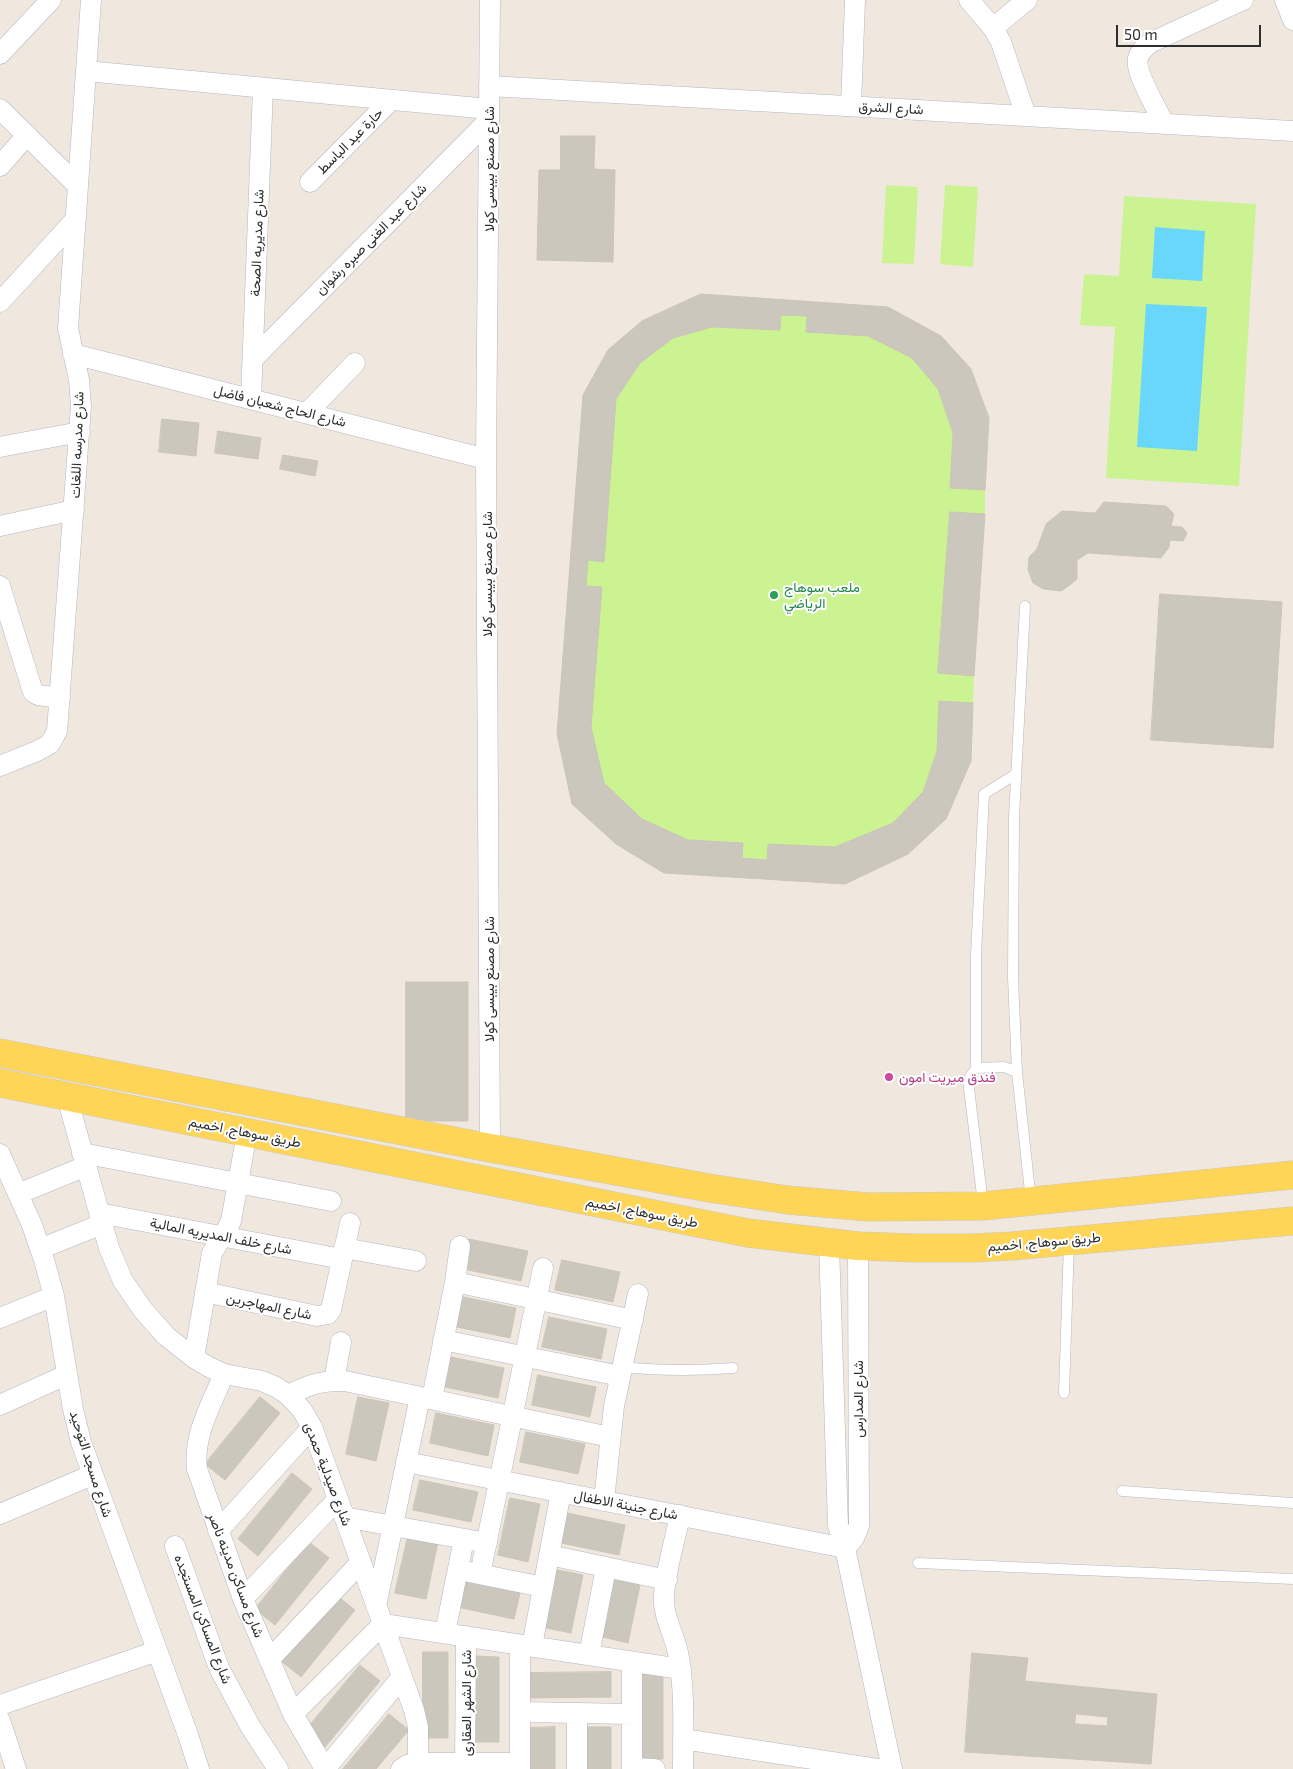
<!DOCTYPE html>
<meta charset="utf-8">
<style>
body{margin:0}
#map{position:relative;width:1293px;height:1769px;overflow:hidden;background:#f0e8df;font-family:"Exo 2",sans-serif}
canvas{display:block}
.scale{position:absolute;left:1116px;top:25px;width:145px;height:22px;box-sizing:border-box;border:2px solid #2e2e2e;border-top:0;padding-left:6px;font-size:15px;line-height:18px;white-space:nowrap;color:#2e2e2e;-webkit-text-stroke:4px #fff;paint-order:stroke}
</style>
<div id="map">
<canvas width="1293" height="1769"></canvas>
<div class="scale">50 m</div>
</div>
<script>
const context = document.querySelector('canvas').getContext('2d');
context.lineJoin = 'round';
function paint(path, color) { context.fillStyle = color; context.fill(path, 'evenodd'); }
function strokePath(path, color, width, dash) { context.strokeStyle = color; context.lineWidth = width; context.lineCap = dash ? 'butt' : 'round'; context.setLineDash(dash || []); context.stroke(path); }
function label(font, color, halo, rows, align = 'center') {
  context.font = font + ' "Exo 2",Vazirmatn,sans-serif'; context.lineWidth = 4; context.setLineDash([]); context.textBaseline = 'middle'; context.strokeStyle = halo; context.fillStyle = color; for (const [text, x, y, turn = 0] of rows) {
    context.save(); context.translate(x, y); context.rotate((+turn || 0) * Math.PI / 180); context.textAlign = isNaN(turn) ? turn : align; if (halo) context.strokeText(text, 0, 0); context.fillText(text, 0, 0); context.restore();
  }
}
paint(new Path2D(`
 M 886,185 L 918,187 L 914,264 L 882,263 Z
 M 945,185 L 978,187 L 973,267 L 940,264 Z
 M 1124,196 L 1256,204 L 1239,486 L 1106,478 L 1115,327 L 1080,325 L 1084,274 L 1119,276 Z
 M 701,294 L 888,307 L 941,336 L 971,369 L 985,490 L 985,514 L 974,676 L 971,761 L 908,854 L 845,884 L 664,873 L 616,844 L 572,804 L 557,734 L 583,395 L 608,350 L 642,321 Z`), '#cbf392');
paint(new Path2D(`
 M 1155,227 L 1205,231 L 1202,281 L 1152,278 Z
 M 1146,304 L 1207,307 L 1197,451 L 1137,447 Z`), '#69d6fb');
const building = new Path2D(`
 M 561,136 L 595,136 L 594,169 L 615,170 L 613,262 L 537,260 L 539,170 L 560,170 Z
 M 701,294 L 888,307 L 941,336 L 971,369 L 989,418 L 985,490 L 950,488 L 953,433 L 938,389 L 912,358 L 868,336 L 806,332 L 807,316 L 781,315 L 780,330 L 712,327 L 673,338 L 640,363 L 616,399 L 604,562 L 588,560 L 586,586 L 602,587 L 591,727 L 604,783 L 642,819 L 688,840 L 743,843 L 742,858 L 767,860 L 768,844 L 835,847 L 893,823 L 923,792 L 937,751 L 939,701 L 973,703 L 971,761 L 946,819 L 908,854 L 845,884 L 664,873 L 616,844 L 572,804 L 557,734 L 583,395 L 608,350 L 642,321 Z
 M 162,419 L 199,423 L 196,456 L 159,452 Z
 M 218,431 L 261,438 L 258,459 L 215,453 Z
 M 283,455 L 318,461 L 315,476 L 280,469 Z
 M 1104,502 L 1166,506 L 1174,514 L 1171,526 L 1182,527 L 1187,533 L 1183,541 L 1170,540 L 1169,547 L 1161,558 L 1088,553 L 1077,560 L 1077,579 L 1070,585 L 1061,591 L 1043,589 L 1033,583 L 1028,570 L 1029,557 L 1037,549 L 1046,524 L 1062,511 L 1095,513 Z
 M 950,512 L 985,514 L 974,676 L 938,673 Z
 M 1160,594 L 1282,602 L 1273,748 L 1151,740 Z
 M 406,982 L 468,982 L 468,1121 L 406,1121 Z
 M 469,1239 L 528,1251 L 521,1281 L 463,1269 Z
 M 562,1260 L 620,1272 L 613,1302 L 555,1290 Z
 M 459,1296 L 516,1308 L 510,1338 L 452,1326 Z
 M 549,1317 L 607,1329 L 601,1359 L 542,1347 Z
 M 446,1356 L 504,1368 L 498,1398 L 440,1386 Z
 M 538,1375 L 596,1387 L 590,1417 L 532,1405 Z
 M 260,1397 L 280,1413 L 225,1480 L 205,1464 Z
 M 358,1397 L 389,1403 L 376,1461 L 346,1454 Z
 M 436,1413 L 494,1425 L 488,1456 L 430,1443 Z
 M 526,1432 L 585,1444 L 578,1474 L 520,1462 Z
 M 292,1473 L 312,1489 L 258,1556 L 238,1539 Z
 M 420,1480 L 478,1492 L 471,1522 L 413,1510 Z
 M 510,1498 L 540,1504 L 528,1562 L 498,1555 Z
 M 567,1513 L 625,1525 L 619,1555 L 561,1543 Z
 M 408,1536 L 438,1542 L 426,1599 L 395,1593 Z
 M 309,1542 L 329,1558 L 275,1625 L 255,1609 Z
 M 553,1569 L 583,1575 L 571,1633 L 541,1627 Z
 M 463,1576 L 521,1589 L 514,1619 L 457,1607 Z
 M 610,1579 L 640,1585 L 628,1643 L 598,1636 Z
 M 335,1594 L 355,1610 L 301,1677 L 281,1661 Z
 M 423,1652 L 448,1652 L 448,1738 L 423,1738 Z
 M 972,1653 L 1028,1658 L 1025,1681 L 1157,1694 L 1151,1764 L 965,1752 ZM 1076,1714 L 1108,1717 L 1107,1726 L 1075,1724 Z
 M 474,1656 L 499,1657 L 499,1742 L 474,1742 Z
 M 360,1665 L 380,1681 L 325,1747 L 305,1731 Z
 M 611,1672 L 611,1697 L 525,1698 L 525,1673 Z
 M 637,1673 L 663,1673 L 663,1759 L 637,1759 Z
 M 389,1714 L 409,1730 L 376,1769 L 343,1769 Z
 M 555,1727 L 555,1769 L 529,1769 L 529,1728 Z
 M 585,1727 L 611,1727 L 611,1769 L 585,1769 Z`);
paint(building, '#cbc7bd');
strokePath(building, '#ccc5b8', 1);
const lane = new Path2D(`
 M 976,1068 L 976,955 L 984,794 L 1016,774
 M 1017,1072 L 1013,977 L 1014,817 L 1025,606
 M 983,1204 L 968,1080 L 976,1068 L 1004,1067 L 1017,1072 L 1031,1201
 M 622,1367 C 660,1371 694,1371 733,1368
 M 1064,1393 L 1069,1242
 M 1122,1491 L 1293,1503
 M 918,1563 L 1293,1579`);
const street = new Path2D(`
 M 969,0 L 993,28 L 1001,42 L 1026,116
 M 1285,0 L 1293,20
 M 993,28 L 1027,0
 M 0,54 L 51,0
 M 86,71 L 489,109
 M 489,86 L 1293,131
 M 851,106 L 855,0
 M 0,109 L 78,186
 M 1164,124 C 1158,110 1134,72 1138,58 C 1140,51 1144,48 1150,43 L 1243,0
 M 0,166 L 27,135
 M 310,182 L 391,100
 M 0,302 L 76,219
 M 73,354 L 486,459
 M 253,359 L 489,120
 M 251,399 L 263,88
 M 307,413 L 355,363
 M 0,447 L 80,432
 M 0,526 L 74,510
 M 0,586 L 33,692 L 38,695 L 60,698
 M 0,766 L 37,751 L 50,744 L 57,731 L 81,406 L 79,380 L 68,328 L 91,0
 M 67,1097 L 109,1248 L 123,1281 L 143,1310 L 166,1336 L 194,1358 L 209,1367 L 224,1374 L 262,1381 L 276,1387 L 288,1395 L 302,1410 L 312,1427 L 414,1710 L 418,1727 L 418,1769
 M 490,1148 L 486,459 L 490,0
 M 82,1153 L 331,1201
 M 0,1154 L 32,1225 L 44,1260 L 54,1296 L 73,1409 L 81,1442 L 188,1735 L 199,1769
 M 18,1194 L 86,1166
 M 99,1213 L 342,1259
 M 829,1244 L 838,1525 L 845,1548 L 892,1769
 M 344,1248 L 416,1261
 M 40,1249 L 102,1224
 M 455,1282 L 633,1320
 M 205,1292 L 317,1316 L 328,1314 L 331,1310 L 350,1223
 M 0,1318 L 54,1296
 M 443,1340 L 620,1376
 M 194,1358 L 212,1253 L 227,1229 L 231,1221 L 247,1133
 M 224,1374 C 211,1405 193,1435 197,1469 L 243,1599 L 293,1714 L 325,1769
 M 334,1381 L 341,1342
 M 288,1395 C 309,1385 321,1380 345,1381 L 610,1437
 M 432,1399 L 455,1282 L 460,1246
 M 0,1405 L 66,1375
 M 406,1462 L 845,1548
 M 604,1501 L 614,1406 L 638,1294
 M 0,1514 L 92,1475
 M 680,1515 C 675,1541 666,1568 664,1595 C 662,1617 676,1636 679,1658 C 685,1694 683,1732 683,1769
 M 344,1517 L 487,1543
 M 218,1531 L 312,1427
 M 175,1546 L 219,1668 L 250,1726 L 278,1769
 M 845,1548 L 854,1538 L 859,1526 L 858,1246
 M 549,1555 L 667,1580
 M 469,1572 L 543,1587
 M 480,1574 L 543,1268
 M 243,1599 L 338,1499
 M 376,1606 L 420,1397
 M 445,1633 L 464,1539
 M 520,1645 L 520,1769
 M 532,1646 L 561,1492
 M 589,1655 L 606,1568
 M 269,1660 L 361,1562
 M 632,1662 L 632,1769
 M 0,1705 L 157,1651
 M 520,1712 L 632,1714
 M 577,1713 L 577,1769
 M 293,1714 L 383,1624 L 681,1669
 M 0,1720 L 16,1769
 M 683,1739 L 877,1769
 M 632,1768 L 655,1769
 M 325,1769 L 402,1677
 M 401,1769 L 407,1765 L 418,1763 L 520,1763
 M 465,1769 L 466,1636`);
const primary = new Path2D(`
 M 0,1053 L 490,1148 L 709,1188 L 788,1200 L 868,1207 L 983,1206 L 1293,1175
 M 0,1083 L 748,1233 L 858,1246 L 915,1248 L 972,1248 L 1012,1246 L 1293,1221`);
strokePath(lane, '#b3b6c2', 11);
strokePath(street, '#b3b6c2', 21);
strokePath(primary, '#c9c9c9', 29);
strokePath(lane, '#fff', 10);
strokePath(street, '#fff', 20);
strokePath(primary, '#fed556', 28);
for (const [x, y, r, color] of [
 [774,595,5,"#2e9e5b"],
 [889,1077,5,"#d1479c"]
]) { const dot = new Path2D(); dot.arc(x, y, r, 0, 2 * Math.PI); context.fillStyle = color; context.fill(dot); strokePath(dot, '#fff', 2); }
label('14px', '#2e2e2e', '#fff', [
 ["شارع الشرق",891,108,3],
 ["حارة عبد الباسط",350,141,-45],
 ["شارع مصنع بيبسى كولا",489,169,-90],
 ["شارع عبد الغنى صبره رشوان",371,239,-45],
 ["شارع مديريه الصحة",257,243,-88],
 ["شارع الحاج شعبان فاضل",280,406,14],
 ["شارع مدرسه اللغات",77,445,-88],
 ["شارع مصنع بيبسى كولا",487,574,-90],
 ["شارع مصنع بيبسى كولا",489,979,-90],
 ["طريق سوهاج, اخميم",245,1132,11],
 ["طريق سوهاج, اخميم",642,1212,11],
 ["شارع خلف المديريه المالية",221,1236,11],
 ["طريق سوهاج, اخميم",1044,1242,-5],
 ["شارع المهاجرين",269,1306,12],
 ["شارع المدارس",858,1399,-90],
 ["شارع مسجد التوحيد",91,1464,72],
 ["شارع صيدلية حمدى",328,1474,69],
 ["شارع جنينة الاطفال",626,1505,11],
 ["شارع مساكن مدينه ناصر",236,1575,69],
 ["شارع المساكن المستجده",203,1619,69],
 ["شارع الشهر العقارى",466,1703,-90]
]);
label('14px', '#27864d', '#fff', [
 ["ملعب سوهاج",784,587],
 ["الرياضي",784,603]
], 'left');
label('14px', '#b23c85', '#fff', [
 ["فندق ميريت امون",899,1077]
], 'left');
</script>
